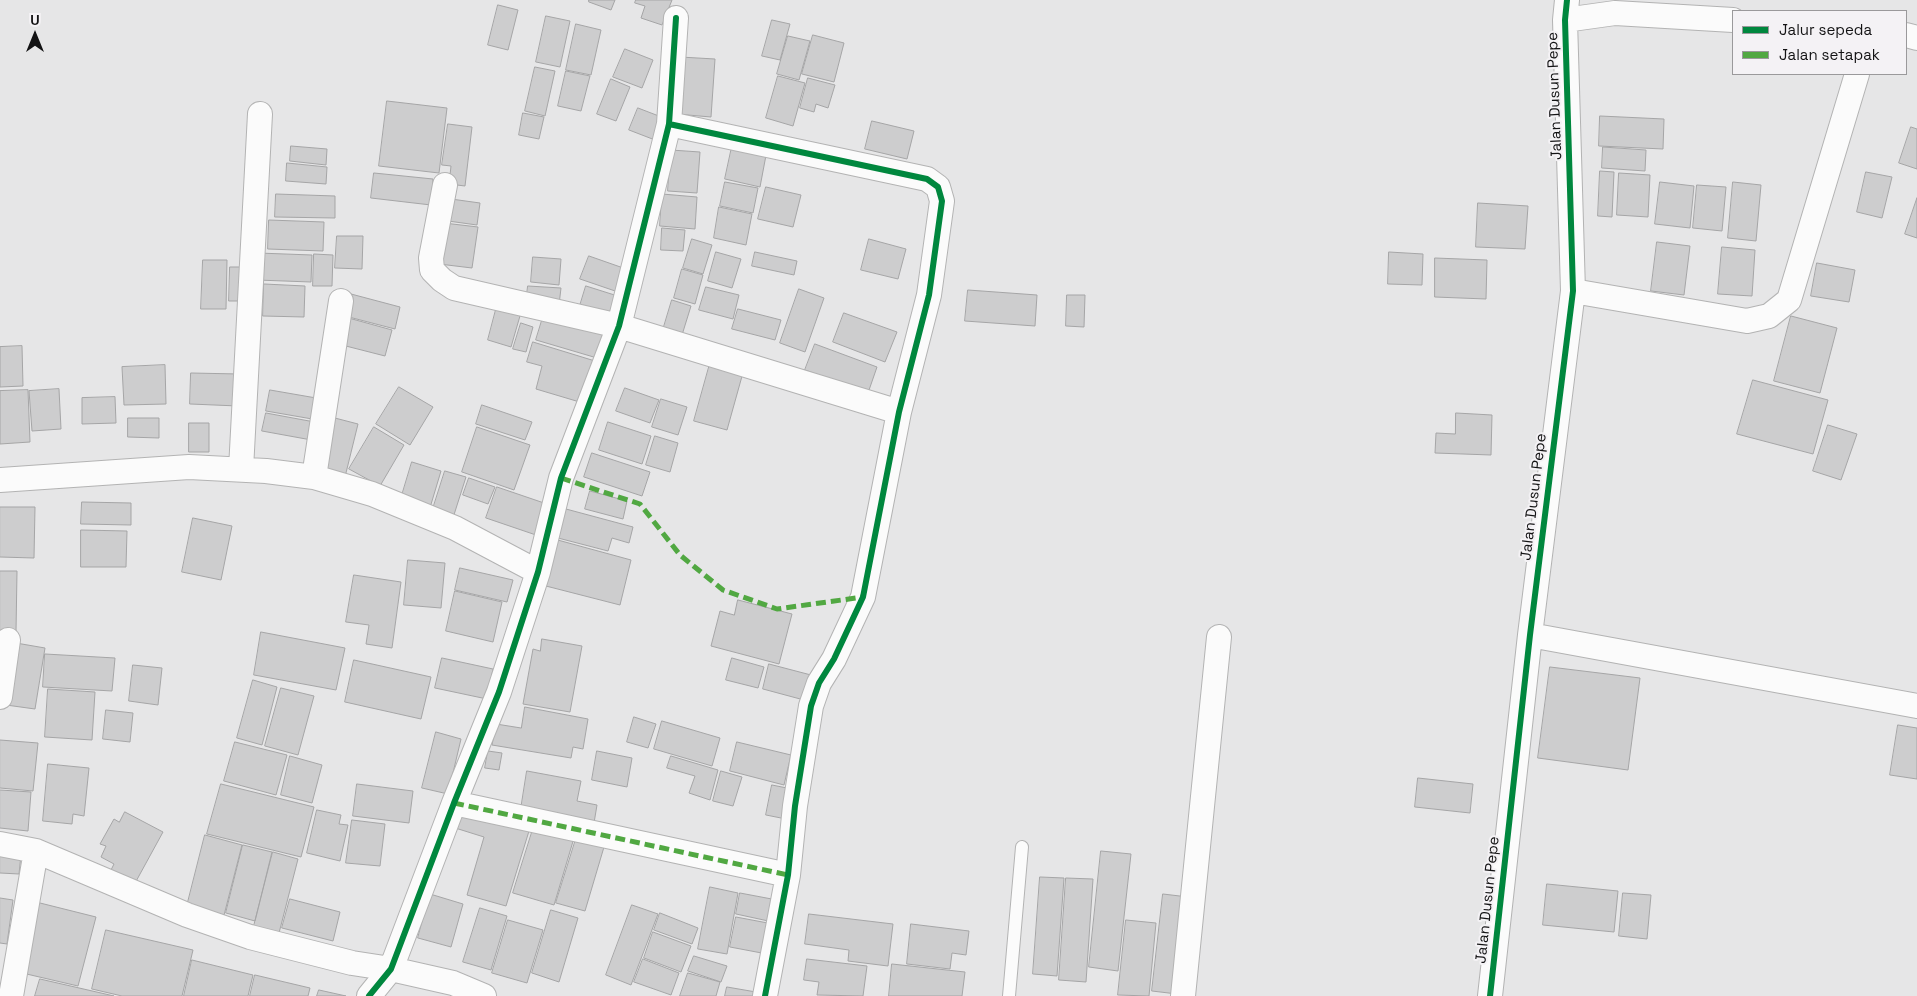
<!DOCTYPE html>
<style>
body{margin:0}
#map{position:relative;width:1917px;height:996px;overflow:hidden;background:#e6e6e7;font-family:"Space Grotesk",sans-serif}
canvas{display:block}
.legend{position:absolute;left:1732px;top:10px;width:175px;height:65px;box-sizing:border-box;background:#f4f2f5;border:1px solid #9a999b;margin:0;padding:6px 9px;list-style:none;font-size:15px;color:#131314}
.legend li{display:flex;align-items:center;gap:10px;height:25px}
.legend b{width:25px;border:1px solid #9a999b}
.north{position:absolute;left:10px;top:10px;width:50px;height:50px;-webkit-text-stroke:4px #f4f2f5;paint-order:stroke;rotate:0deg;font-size:14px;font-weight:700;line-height:20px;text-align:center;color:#131314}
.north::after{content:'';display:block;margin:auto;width:18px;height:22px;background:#131314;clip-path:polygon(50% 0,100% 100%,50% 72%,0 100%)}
</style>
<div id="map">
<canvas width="1917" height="996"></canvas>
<ul class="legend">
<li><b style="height:6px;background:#00873e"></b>Jalur sepeda</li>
<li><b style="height:6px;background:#51a842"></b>Jalan setapak</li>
</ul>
<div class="north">U</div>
</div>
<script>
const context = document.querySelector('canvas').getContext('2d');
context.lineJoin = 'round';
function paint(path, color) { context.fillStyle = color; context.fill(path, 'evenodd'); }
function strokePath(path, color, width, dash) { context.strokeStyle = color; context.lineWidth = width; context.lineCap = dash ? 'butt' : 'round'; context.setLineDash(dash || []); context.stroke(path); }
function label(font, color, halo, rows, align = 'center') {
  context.font = font + ' "Space Grotesk",sans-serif'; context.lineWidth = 4; context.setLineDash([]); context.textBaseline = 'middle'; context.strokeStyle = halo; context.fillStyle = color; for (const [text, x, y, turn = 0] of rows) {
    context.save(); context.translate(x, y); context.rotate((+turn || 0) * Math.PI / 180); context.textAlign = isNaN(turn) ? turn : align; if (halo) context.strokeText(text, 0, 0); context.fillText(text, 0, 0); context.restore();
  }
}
const building = new Path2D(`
 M 589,0 L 615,0 L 611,10 L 589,2 Z
 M 636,0 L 672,0 L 662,25 L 641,18 L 645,6 L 635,3 Z
 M 498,5 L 518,10 L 508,50 L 488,45 Z
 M 546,16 L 570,21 L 560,67 L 536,62 Z
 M 772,20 L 790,24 L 780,60 L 762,56 Z
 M 576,24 L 601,30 L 591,75 L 566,70 Z
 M 813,35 L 844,43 L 834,82 L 802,74 Z
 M 788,36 L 810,41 L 799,80 L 777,74 Z
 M 625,49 L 653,60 L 642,88 L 613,77 Z
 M 680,57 L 715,59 L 711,117 L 676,114 Z
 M 535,67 L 555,71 L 545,116 L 525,111 Z
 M 566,71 L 590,76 L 581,111 L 558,106 Z
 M 778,76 L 805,83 L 793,126 L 766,118 Z
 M 808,78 L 835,85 L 828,108 L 816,104 L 814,112 L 800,108 Z
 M 611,79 L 630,87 L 616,121 L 597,114 Z
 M 387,101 L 447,108 L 439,173 L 379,166 Z
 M 638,108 L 664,118 L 655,140 L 629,130 Z
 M 523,113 L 544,117 L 539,139 L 519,135 Z
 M 1600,116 L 1664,119 L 1663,149 L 1599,146 Z
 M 872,121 L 914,131 L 907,159 L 865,149 Z
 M 448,124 L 472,127 L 465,186 L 449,184 L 451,166 L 442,165 Z
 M 1911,127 L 1917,129 L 1917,169 L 1899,163 Z
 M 733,142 L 767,150 L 760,187 L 725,179 Z
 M 291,146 L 327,149 L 326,165 L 290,161 Z
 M 1603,147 L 1646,150 L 1645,171 L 1602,168 Z
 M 671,150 L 700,152 L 697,193 L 668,191 Z
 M 287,163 L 327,167 L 326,184 L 286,181 Z
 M 1600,171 L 1614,172 L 1612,217 L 1598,216 Z
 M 1866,172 L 1892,177 L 1882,218 L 1857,212 Z
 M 374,173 L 433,179 L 431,205 L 371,198 Z
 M 1619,173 L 1650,175 L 1648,217 L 1617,215 Z
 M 725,182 L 758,188 L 753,213 L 720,206 Z
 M 1660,182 L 1694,186 L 1690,228 L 1655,224 Z
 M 1733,182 L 1761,185 L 1756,241 L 1728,238 Z
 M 1697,185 L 1726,187 L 1722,231 L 1693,228 Z
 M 766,187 L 801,195 L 793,227 L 758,219 Z
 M 276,194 L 335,196 L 335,218 L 275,217 Z
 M 662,194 L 697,197 L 695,229 L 660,226 Z
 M 1917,198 L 1917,238 L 1905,234 Z
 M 451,199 L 480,203 L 477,225 L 448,221 Z
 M 1478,203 L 1528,206 L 1525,249 L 1476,247 Z
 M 719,207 L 752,214 L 746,245 L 714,238 Z
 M 269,220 L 324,222 L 323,251 L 268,249 Z
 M 444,223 L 478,227 L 472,268 L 439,264 Z
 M 662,228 L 685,230 L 683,251 L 661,250 Z
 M 337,236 L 363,236 L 362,269 L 335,268 Z
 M 692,239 L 712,245 L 703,274 L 683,268 Z
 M 869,239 L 906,249 L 898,279 L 861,270 Z
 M 1657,242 L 1690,246 L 1684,295 L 1651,291 Z
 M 1722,247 L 1755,250 L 1752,296 L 1718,294 Z
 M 716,252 L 741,259 L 732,288 L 708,281 Z
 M 755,252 L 797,261 L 794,275 L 752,266 Z
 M 1389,252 L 1423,254 L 1422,285 L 1388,284 Z
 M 258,253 L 312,255 L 311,282 L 257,280 Z
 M 314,254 L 333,255 L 332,286 L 313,286 Z
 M 589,256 L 629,270 L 621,293 L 580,279 Z
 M 533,257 L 561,259 L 559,285 L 531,282 Z
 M 1435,258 L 1487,260 L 1486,299 L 1435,297 Z
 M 203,260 L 227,260 L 226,309 L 201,309 Z
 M 1817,263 L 1855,270 L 1849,302 L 1811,296 Z
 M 230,267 L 249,267 L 248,301 L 229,301 Z
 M 682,269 L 703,275 L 695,304 L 674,298 Z
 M 264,284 L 305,286 L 304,317 L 263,316 Z
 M 528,286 L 561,288 L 559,305 L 526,303 Z
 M 586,286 L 624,298 L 616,321 L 579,309 Z
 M 706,287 L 739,295 L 733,319 L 699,310 Z
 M 799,289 L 824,298 L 805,352 L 780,343 Z
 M 968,290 L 1037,295 L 1035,326 L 965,321 Z
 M 351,294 L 400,307 L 395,329 L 345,316 Z
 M 1067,295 L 1085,295 L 1084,327 L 1066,326 Z
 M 672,300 L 691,306 L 682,335 L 663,330 Z
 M 498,302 L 522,309 L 511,347 L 488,340 Z
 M 738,309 L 781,320 L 775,340 L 732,329 Z
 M 844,313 L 897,332 L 885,362 L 833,342 Z
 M 544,314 L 606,332 L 597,358 L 536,340 Z
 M 1791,316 L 1837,328 L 1820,393 L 1774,381 Z
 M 345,317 L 392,330 L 385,356 L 338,344 Z
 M 521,323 L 533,327 L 526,352 L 513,349 Z
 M 533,342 L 595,361 L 583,403 L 536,389 L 542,366 L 527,362 Z
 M 815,344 L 877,367 L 868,393 L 805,370 Z
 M 22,346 L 23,386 L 0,387 L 0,347 Z
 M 711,360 L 744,369 L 727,430 L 694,421 Z
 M 165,365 L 166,404 L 124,405 L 122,367 Z
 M 191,373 L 239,374 L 238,406 L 190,404 Z
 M 1753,380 L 1828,400 L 1813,454 L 1737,434 Z
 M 399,387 L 433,407 L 410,445 L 376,424 Z
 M 625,388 L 659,400 L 650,423 L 616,411 Z
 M 59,389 L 61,429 L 32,431 L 29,391 Z
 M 28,390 L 30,442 L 0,444 L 0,391 Z
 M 270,390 L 322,399 L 318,420 L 266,411 Z
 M 115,397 L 116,423 L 82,424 L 82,398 Z
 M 661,399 L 687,407 L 678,435 L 652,427 Z
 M 482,405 L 532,422 L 525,440 L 476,424 Z
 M 266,413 L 320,423 L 317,441 L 262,431 Z
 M 1456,413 L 1492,415 L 1491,455 L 1435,453 L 1436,433 L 1455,434 Z
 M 331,417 L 358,424 L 344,481 L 317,474 Z
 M 128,418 L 159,418 L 159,438 L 128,437 Z
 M 608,422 L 651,436 L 642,464 L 599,450 Z
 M 189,423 L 209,423 L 209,452 L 189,452 Z
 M 1828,425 L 1857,434 L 1841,480 L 1813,471 Z
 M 374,427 L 404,445 L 380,486 L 349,469 Z
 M 477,427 L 530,445 L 514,490 L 462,472 Z
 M 655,436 L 678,443 L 670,472 L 646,465 Z
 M 592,453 L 650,472 L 642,496 L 584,477 Z
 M 412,462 L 441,471 L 429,511 L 400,502 Z
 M 445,471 L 466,477 L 452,521 L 431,515 Z
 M 469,478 L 495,487 L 488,504 L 463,495 Z
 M 497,487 L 547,504 L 536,535 L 486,518 Z
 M 590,491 L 627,501 L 623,519 L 585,509 Z
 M 82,502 L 131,503 L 131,525 L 81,524 Z
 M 0,507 L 35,507 L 34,558 L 0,557 Z
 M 566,509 L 633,527 L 629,543 L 612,538 L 608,551 L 558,538 Z
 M 193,518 L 232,526 L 221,580 L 182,572 Z
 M 81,530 L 127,531 L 126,567 L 81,567 Z
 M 554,539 L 631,560 L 620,605 L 542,585 Z
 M 408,560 L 445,563 L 441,608 L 404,605 Z
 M 460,568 L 513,580 L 507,602 L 455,590 Z
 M 0,571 L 17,571 L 16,632 L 0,632 Z
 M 354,575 L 401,582 L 392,648 L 366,644 L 369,625 L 346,622 Z
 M 455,591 L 502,602 L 493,642 L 446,631 Z
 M 738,600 L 792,614 L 779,664 L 711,646 L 720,611 L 734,615 Z
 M 261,632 L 345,648 L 336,690 L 254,675 Z
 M 542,639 L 582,646 L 570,712 L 523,704 L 533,649 L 540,651 Z
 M 16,643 L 45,648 L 35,709 L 6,705 Z
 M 45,654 L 115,658 L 112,691 L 43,687 Z
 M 442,658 L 493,669 L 487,699 L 435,688 Z
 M 732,658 L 764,667 L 758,688 L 726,680 Z
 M 354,660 L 431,677 L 421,719 L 345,702 Z
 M 769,664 L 811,675 L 804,700 L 763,689 Z
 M 133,665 L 162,668 L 158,705 L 129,701 Z
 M 1550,667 L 1640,678 L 1628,770 L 1538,758 Z
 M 253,680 L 277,687 L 262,745 L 237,738 Z
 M 281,688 L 314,696 L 298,755 L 265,746 Z
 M 48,689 L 95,692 L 92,740 L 45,737 Z
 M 525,707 L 588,719 L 583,749 L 573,747 L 571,758 L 492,745 L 496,724 L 521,728 Z
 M 106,710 L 133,713 L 130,742 L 103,739 Z
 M 634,717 L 656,724 L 648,748 L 627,742 Z
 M 662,721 L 720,738 L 712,766 L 654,749 Z
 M 1898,725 L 1917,728 L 1917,779 L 1890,775 Z
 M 436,732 L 461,739 L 448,794 L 422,788 Z
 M 0,740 L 38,743 L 33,791 L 0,788 Z
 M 235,742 L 287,755 L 276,795 L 224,781 Z
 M 737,742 L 791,755 L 784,785 L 730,771 Z
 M 488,751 L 502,753 L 499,770 L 485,768 Z
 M 597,751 L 632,758 L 627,787 L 592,780 Z
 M 290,756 L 322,765 L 312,803 L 281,795 Z
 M 671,756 L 718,770 L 710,800 L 689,793 L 695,776 L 667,768 Z
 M 48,764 L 89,768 L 84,816 L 73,814 L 72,824 L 43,821 Z
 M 527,771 L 581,781 L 577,801 L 597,805 L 594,823 L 521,809 Z
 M 721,771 L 742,777 L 733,806 L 713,801 Z
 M 1418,778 L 1473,784 L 1470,813 L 1415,807 Z
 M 221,784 L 314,807 L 301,857 L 207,834 Z
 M 357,784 L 413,791 L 409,823 L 353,816 Z
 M 772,785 L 792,789 L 786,819 L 766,815 Z
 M 0,790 L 31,792 L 28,831 L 0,828 Z
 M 317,810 L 341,815 L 339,824 L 348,825 L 340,861 L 307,853 Z
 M 458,810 L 529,831 L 506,906 L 467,895 L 484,837 L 452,827 Z
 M 125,812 L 163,832 L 134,885 L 110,872 L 114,864 L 101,857 L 106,846 L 100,844 L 114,819 L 119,822 Z
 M 352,820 L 385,824 L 380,866 L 346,863 Z
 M 534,826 L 574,838 L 554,905 L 513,893 Z
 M 205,835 L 242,845 L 223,919 L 186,910 Z
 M 576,839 L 604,847 L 585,911 L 556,903 Z
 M 243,845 L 272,852 L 255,921 L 226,913 Z
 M 1101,851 L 1131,854 L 1118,971 L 1089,967 Z
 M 273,852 L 298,859 L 279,933 L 254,926 Z
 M 0,854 L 21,855 L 19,874 L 0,873 Z
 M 1040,877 L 1064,878 L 1057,976 L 1033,974 Z
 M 1066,878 L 1093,879 L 1086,982 L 1059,980 Z
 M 1547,884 L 1618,891 L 1614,932 L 1543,925 Z
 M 710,887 L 738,893 L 727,954 L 698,949 Z
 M 740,893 L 777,900 L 773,922 L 736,914 Z
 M 1623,893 L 1651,895 L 1647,939 L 1619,936 Z
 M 430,894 L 463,904 L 451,947 L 418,938 Z
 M 1163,894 L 1188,897 L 1177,994 L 1152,991 Z
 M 0,898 L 13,900 L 7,944 L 0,943 Z
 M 290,899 L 340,912 L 333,941 L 282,928 Z
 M 36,902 L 96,917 L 78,986 L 18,972 Z
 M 632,905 L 658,914 L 631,985 L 606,975 Z
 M 480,908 L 507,916 L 491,970 L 463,962 Z
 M 551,910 L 578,918 L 559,982 L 532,973 Z
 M 660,913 L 698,928 L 692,944 L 654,930 Z
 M 809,914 L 893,924 L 888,966 L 848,961 L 849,950 L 805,944 Z
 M 736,917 L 773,924 L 767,954 L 730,947 Z
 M 508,920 L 543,930 L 527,983 L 492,973 Z
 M 1126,920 L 1156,923 L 1149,996 L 1118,995 Z
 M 911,924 L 969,931 L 966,955 L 952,953 L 950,969 L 907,964 Z
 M 106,930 L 193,950 L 182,996 L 122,996 L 92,989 Z
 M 653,932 L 691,946 L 681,972 L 644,958 Z
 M 694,956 L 727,966 L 721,982 L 688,971 Z
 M 643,959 L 679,973 L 671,995 L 634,982 Z
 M 807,959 L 867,966 L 863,996 L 817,995 L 819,982 L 804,980 Z
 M 192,960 L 253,975 L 248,996 L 184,996 Z
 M 892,964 L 965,972 L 962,996 L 889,996 Z
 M 688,973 L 720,982 L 716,996 L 680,996 Z
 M 255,975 L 310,988 L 308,996 L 250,996 Z
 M 40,979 L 114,996 L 35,996 Z
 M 727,987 L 756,992 L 756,996 L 725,996 Z
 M 319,990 L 346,996 L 317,996 Z`);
paint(building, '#cdcdce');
strokePath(building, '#a5a5a6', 1);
const service = new Path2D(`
 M 1009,996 L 1022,847`);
const minor = new Path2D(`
 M 1565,20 L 1615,13 L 1733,20
 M 1906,35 L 1917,38
 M 669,124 L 927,179 L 938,187 L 942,201 L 929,295 L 899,412 L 863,597 L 834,659 L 819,683 L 811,706 L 795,806 L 788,875 L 765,996
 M 445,185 L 431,258 L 432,270 L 442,280 L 454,288 L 619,326 L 899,412
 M 1573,291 L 1747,321 L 1769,316 L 1789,300 L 1857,74
 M 241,469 L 260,114
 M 314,477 L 341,301
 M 0,480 L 189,467 L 266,471 L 314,477 L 372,494 L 455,528 L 538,572
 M 1530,635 L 1917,706
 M 0,697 L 8,640
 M 454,803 L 788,875
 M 0,844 L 36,851 L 187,915 L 250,937 L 352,963 L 391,969 L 453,983 L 484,996
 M 11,996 L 36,851
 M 369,996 L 391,969 L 454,803 L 499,692 L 538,572 L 561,478 L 619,326 L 669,124 L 676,18
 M 1183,996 L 1219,637
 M 1490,996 L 1530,635 L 1573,291 L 1565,20 L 1567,0`);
strokePath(service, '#b3b3b3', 14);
strokePath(minor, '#b3b3b3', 26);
strokePath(service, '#fbfbfb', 12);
strokePath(minor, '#fbfbfb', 24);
strokePath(new Path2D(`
 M 561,478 L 640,504 L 680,555 L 723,590 L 777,609 L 863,597
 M 454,803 L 788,875`), '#51a842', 5, [10, 5]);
strokePath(new Path2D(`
 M 669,124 L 927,179 L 938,187 L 942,201 L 929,295 L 899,412 L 863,597 L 834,659 L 819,683 L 811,706 L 795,806 L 788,875 L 765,996
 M 369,996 L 391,969 L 454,803 L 499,692 L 538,572 L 561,478 L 619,326 L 669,124 L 676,18
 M 1490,996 L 1530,635 L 1573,291 L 1565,20 L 1567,0`), '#00873e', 6);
label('15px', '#131314', '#f4f2f5', [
 ["Jalan Dusun Pepe",1555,96,-92],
 ["Jalan Dusun Pepe",1534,497,-83],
 ["Jalan Dusun Pepe",1488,900,-84]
]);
</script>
